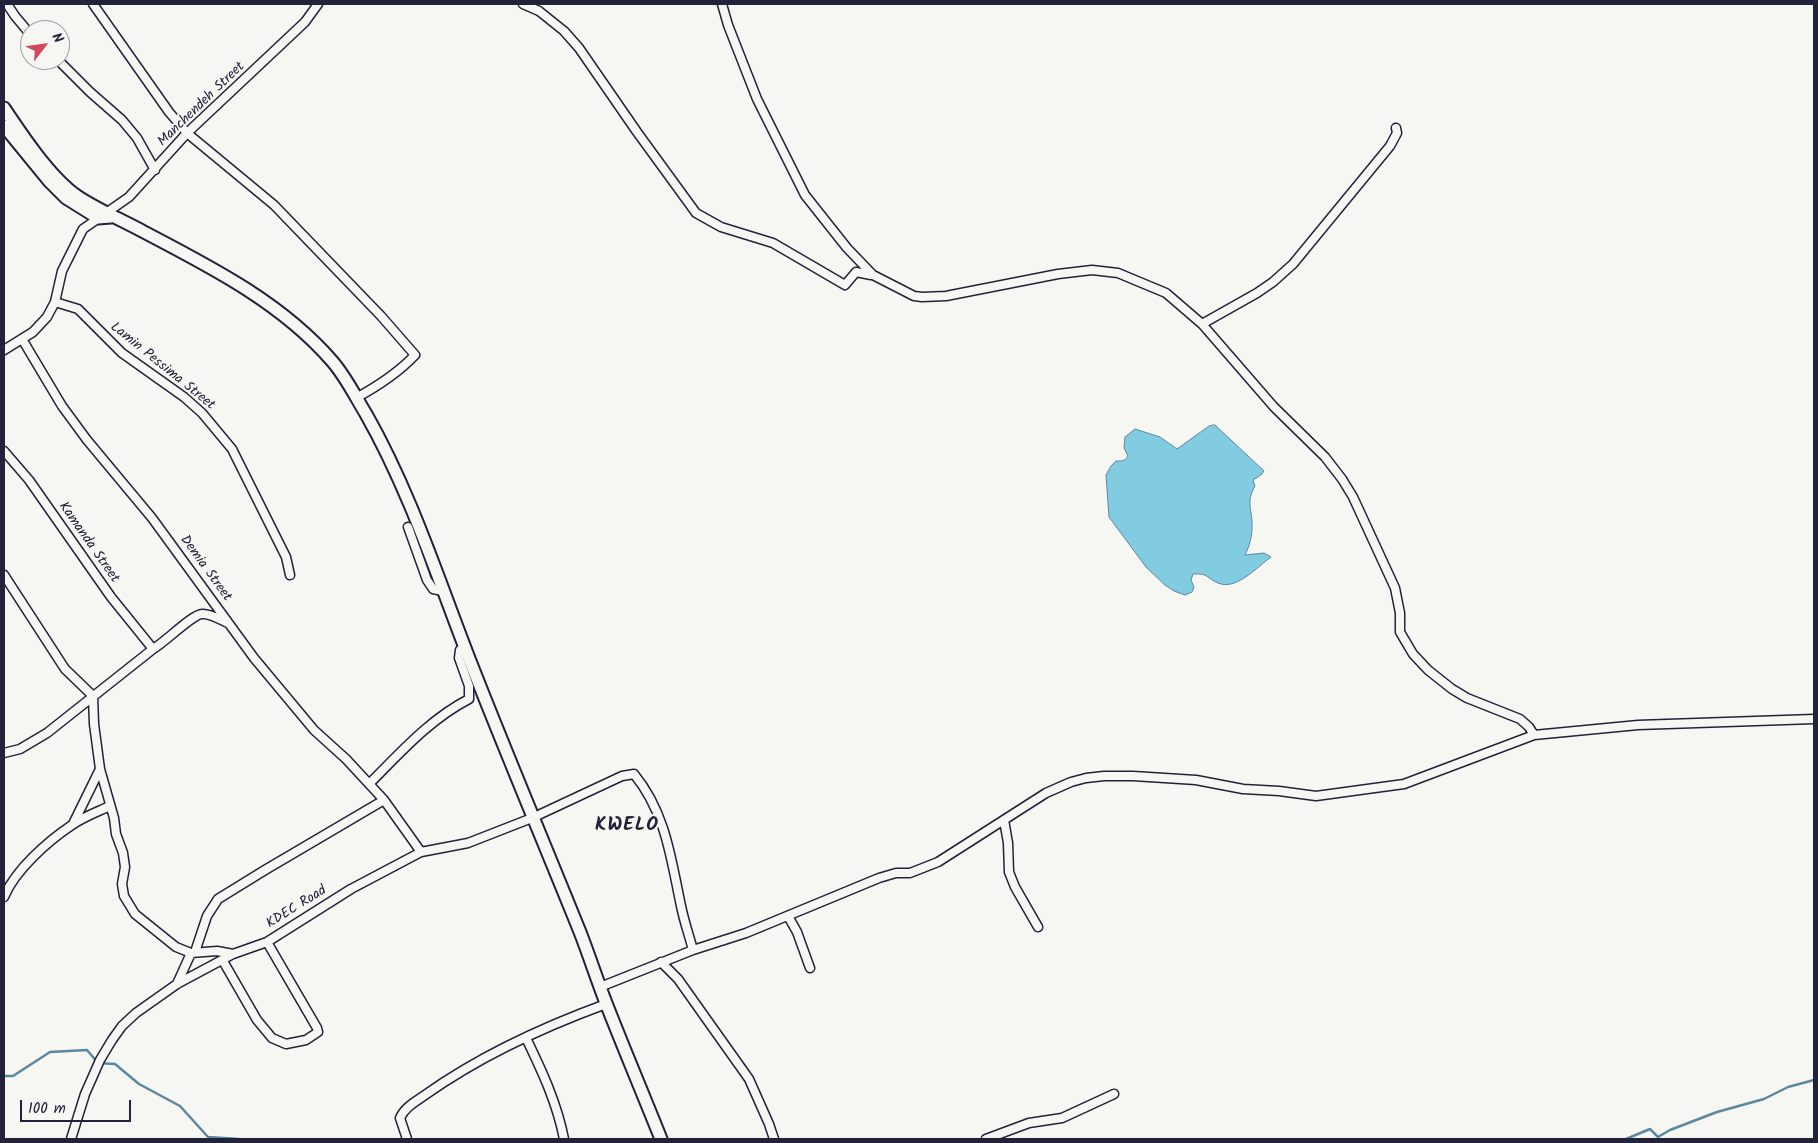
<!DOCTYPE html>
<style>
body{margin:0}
#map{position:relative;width:1818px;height:1143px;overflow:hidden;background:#f6f6f2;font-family:Kalam,sans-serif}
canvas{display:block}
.frame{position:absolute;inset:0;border:5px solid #22223b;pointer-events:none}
.north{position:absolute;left:20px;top:20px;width:50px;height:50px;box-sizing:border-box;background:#f6f6f2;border:1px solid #a1a1a9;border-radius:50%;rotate:60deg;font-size:14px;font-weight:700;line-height:20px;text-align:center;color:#22223b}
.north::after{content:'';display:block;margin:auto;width:18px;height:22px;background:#d1495b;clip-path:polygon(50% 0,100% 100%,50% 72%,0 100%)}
.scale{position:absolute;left:20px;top:1100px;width:111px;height:22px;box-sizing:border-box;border:2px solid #22223b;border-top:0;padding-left:6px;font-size:15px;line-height:18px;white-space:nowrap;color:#22223b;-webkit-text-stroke:4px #f6f6f2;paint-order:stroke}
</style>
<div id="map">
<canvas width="1818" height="1143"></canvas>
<div class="frame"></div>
<div class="north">N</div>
<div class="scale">100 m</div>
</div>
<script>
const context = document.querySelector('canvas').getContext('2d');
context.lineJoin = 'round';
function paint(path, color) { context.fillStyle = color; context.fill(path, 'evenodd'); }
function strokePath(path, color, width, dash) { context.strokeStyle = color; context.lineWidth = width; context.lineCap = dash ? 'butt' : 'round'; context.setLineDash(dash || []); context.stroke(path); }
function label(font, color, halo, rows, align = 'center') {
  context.font = font + ' Kalam,sans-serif'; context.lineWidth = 4; context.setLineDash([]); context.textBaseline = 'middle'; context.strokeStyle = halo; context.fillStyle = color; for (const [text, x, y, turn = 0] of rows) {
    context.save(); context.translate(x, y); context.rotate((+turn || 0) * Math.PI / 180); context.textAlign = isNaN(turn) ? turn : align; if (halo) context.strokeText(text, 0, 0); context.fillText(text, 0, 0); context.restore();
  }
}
const water = new Path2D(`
 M 1215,425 L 1264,471 L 1261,475 L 1253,480 L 1255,486 C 1245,503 1253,510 1252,528 C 1252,537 1249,547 1245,555 L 1264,553 L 1271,557 C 1257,567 1236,591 1218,583 C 1206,578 1209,573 1193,574 L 1191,580 L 1194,587 L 1192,592 L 1185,595 L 1174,591 L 1165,585 L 1146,567 L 1109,517 L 1106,475 L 1111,466 L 1116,461 C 1122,461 1125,461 1128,456 L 1124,448 L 1125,437 L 1135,429 L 1160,437 L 1177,449 L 1209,426 Z`);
paint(water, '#82cce2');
strokePath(water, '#5c889f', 1);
strokePath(new Path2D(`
 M 4,1076 L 13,1076 L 50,1052 L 87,1050 L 98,1063 L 115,1064 L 139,1084 L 180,1106 L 208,1137 L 239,1139
 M 1626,1139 L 1650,1129 L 1658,1137 L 1670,1130 L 1717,1112 L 1764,1099 L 1788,1087 L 1814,1080`), '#5c889f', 2.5);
const minor = new Path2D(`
 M 7,4 L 15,16 L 30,34
 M 93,4 L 169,112 L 187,133 L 274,205 L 381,316 L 415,355 C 398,373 378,386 356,398
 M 523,4 L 539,11 L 564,31 L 579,48 L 637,132 L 696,213 L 721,227 L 773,243 L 845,285 L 856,272 L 871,275
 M 722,4 L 728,25 L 757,99 L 805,195 L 847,248 L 873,275 L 914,296 L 922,297 L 946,296 L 1058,274 L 1092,270 L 1118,273 L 1166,293 L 1202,324 L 1274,407 L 1325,457 L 1342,479 L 1353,497 L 1395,588 L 1400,613 L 1400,632 L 1413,654 L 1428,670 L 1452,689 L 1467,698 L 1520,719 L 1529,727 L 1534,735
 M 58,60 L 90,92 L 122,120 L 137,138 L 155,170
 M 55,302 L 78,309 L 122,353 L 184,397 L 202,413 L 232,449 L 286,557 L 290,575
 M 1202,324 L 1257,293 L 1273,282 L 1293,264 L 1390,146 L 1397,133 L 1396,128
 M 22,339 L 62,406 L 87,440 L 152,518 L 254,658 L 314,730 L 346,759 L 384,800 L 421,852
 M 4,350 L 33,332 L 47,317 L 55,302 L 62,271 L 83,229 L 129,197 L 187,133 L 305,22 L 318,4
 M 4,451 L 29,480 L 111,597 L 153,649
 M 408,527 L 427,580 L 433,589 L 443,591
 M 4,575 L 65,669 L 93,696 L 94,724 L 100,769 L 114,818 L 116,834 L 123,853 L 125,867 L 122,884 L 124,896 L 135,914 L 176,947 L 191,953 L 217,951 L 233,954
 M 4,753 L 20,749 L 47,733 L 153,649 C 164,643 193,614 202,614 C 210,613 221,620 228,623
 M 370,783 C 400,753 430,719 469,699 L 469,686 L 459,658 L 460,650 L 464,647
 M 1004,820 L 1008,843 L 1009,872 L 1015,887 L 1038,927
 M 73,824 L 100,769
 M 4,897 C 15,870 48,841 72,825 C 83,817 97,812 110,806
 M 788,916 L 797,932 L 810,968
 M 195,952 L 207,916 L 218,899 L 265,870 L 384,800
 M 223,961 L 257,1020 L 272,1038 L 286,1044 L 306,1040 L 318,1032 L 317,1028 L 267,942
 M 661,962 L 678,979 L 749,1079 L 769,1124 L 774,1139
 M 177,984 L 191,953
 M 600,987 L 693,950 L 746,933 L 879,878 L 896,873 L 910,873 L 938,862 L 1046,793 L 1071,782 L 1086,778 L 1104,776 L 1133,776 L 1196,780 L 1243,789 L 1279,791 L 1316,796 L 1404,784 L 1534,735 L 1638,725 L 1814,719
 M 526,1038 C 542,1071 557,1103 564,1139
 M 71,1139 L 85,1094 L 100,1060 L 112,1040 L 122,1026 L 136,1013 L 177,984 L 233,954 L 267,942 L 351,889 L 421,852 L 468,843 L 532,818 L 622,776 L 634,774 C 666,813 671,859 681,906 C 684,921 689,935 693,950
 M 407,1139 L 400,1118 C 405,1107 415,1102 425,1095 C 480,1056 543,1027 606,1004
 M 986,1139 L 1029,1123 L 1062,1118 L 1114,1094`);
const primary = new Path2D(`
 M 4,108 C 22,135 50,177 77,196 C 98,210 122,220 144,232 C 211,267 282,303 332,361 C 346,377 355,396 366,414 C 411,493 439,582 472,666 C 507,755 544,843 580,932 C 589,955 597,980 606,1003 C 624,1049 643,1094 661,1139
 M 4,126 L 49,181 L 66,198 L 98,218 L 111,217`);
strokePath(minor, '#22223b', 11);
strokePath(primary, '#22223b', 15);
strokePath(minor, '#f6f6f2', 8);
strokePath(primary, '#f6f6f2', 11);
label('14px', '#22223b', '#f6f6f2', [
 ["Manchendeh Street",202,105,-44],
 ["Lamin Pessima Street",162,367,39],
 ["Kamanda Street",88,543,55],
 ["Demia Street",205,569,54],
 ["KDEC Road",297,908,-32]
]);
context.letterSpacing = '1px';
label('bold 19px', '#22223b', '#f6f6f2', [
 ["KWELO",627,827]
]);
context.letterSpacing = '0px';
</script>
